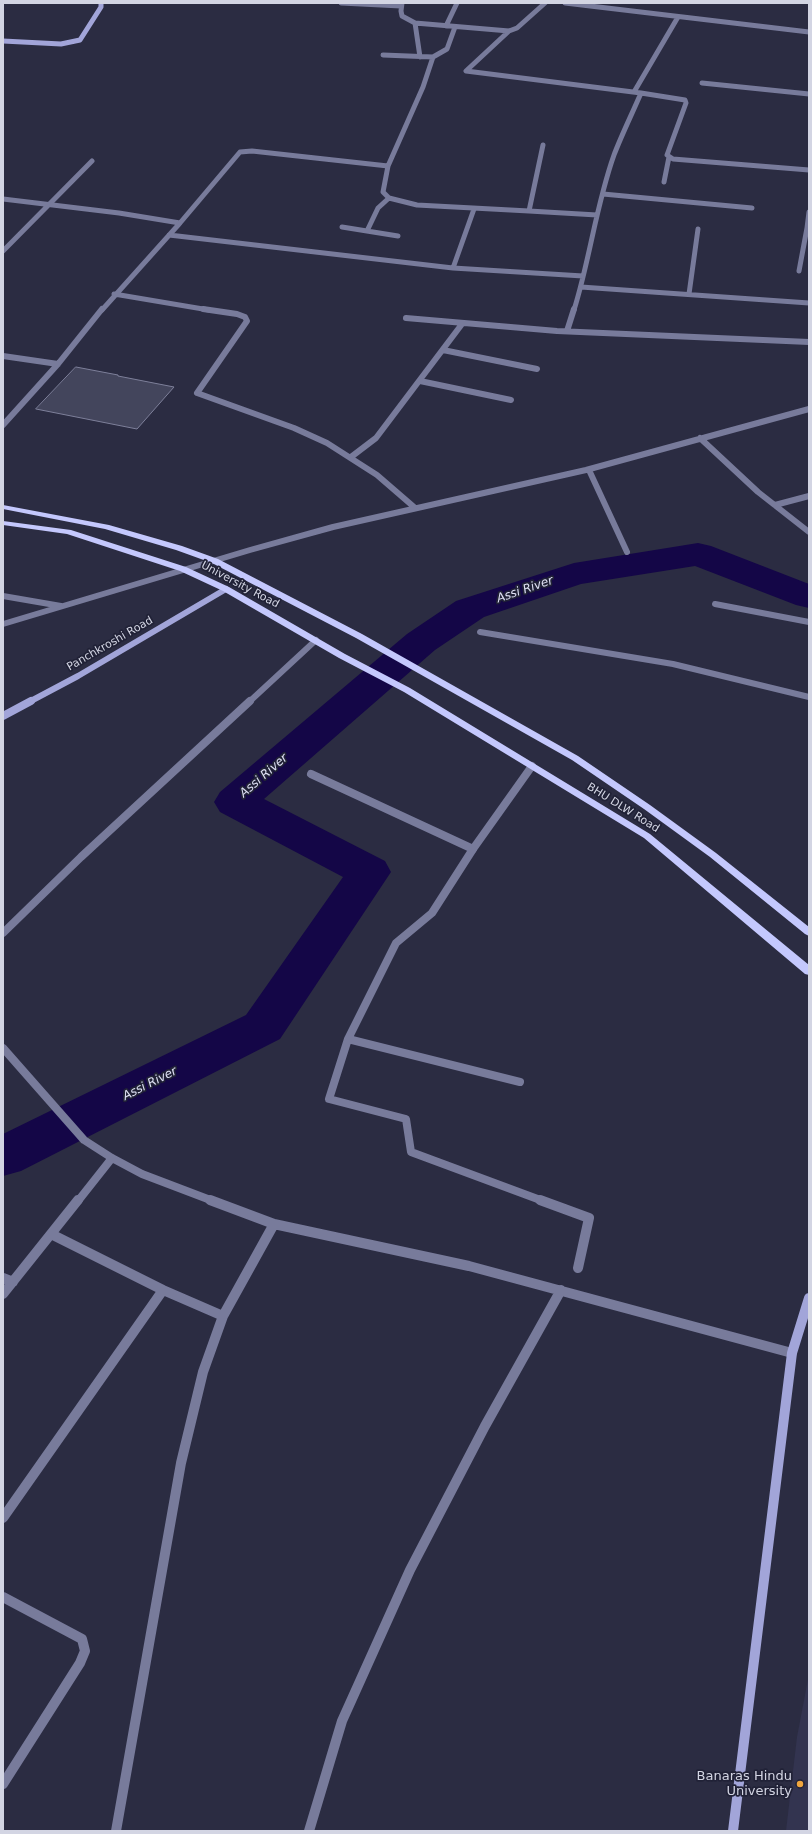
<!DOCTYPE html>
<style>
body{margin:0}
#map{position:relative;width:812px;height:1834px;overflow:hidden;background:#2b2c42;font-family:"DejaVu Sans",sans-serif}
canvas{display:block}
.frame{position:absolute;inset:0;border:4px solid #d3d5e3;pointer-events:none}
</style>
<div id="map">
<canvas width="812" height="1834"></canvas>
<div class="frame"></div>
</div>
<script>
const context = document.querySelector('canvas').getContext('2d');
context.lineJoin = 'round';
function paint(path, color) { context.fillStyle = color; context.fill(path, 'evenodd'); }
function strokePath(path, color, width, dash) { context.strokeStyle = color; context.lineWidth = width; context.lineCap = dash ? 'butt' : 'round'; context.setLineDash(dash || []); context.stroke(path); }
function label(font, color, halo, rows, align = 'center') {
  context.font = font + ' "DejaVu Sans",sans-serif'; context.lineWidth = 3.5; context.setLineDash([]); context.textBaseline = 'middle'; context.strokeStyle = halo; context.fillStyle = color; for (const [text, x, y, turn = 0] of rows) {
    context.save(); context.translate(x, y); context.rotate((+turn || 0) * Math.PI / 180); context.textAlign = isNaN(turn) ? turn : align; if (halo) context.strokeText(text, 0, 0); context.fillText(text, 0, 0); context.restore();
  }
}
paint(new Path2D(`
 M 809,1674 L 809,1831 L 786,1831 L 797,1737 Z`), '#333450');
paint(new Path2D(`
 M 698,543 L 711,546 L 809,584 L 809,608 L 796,605 L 695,566 L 581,584 L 484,617 L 435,650 L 264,799 L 385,861 L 391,872 L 280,1039 L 21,1171 L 3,1176 L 3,1134 L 246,1015 L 343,877 L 220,812 L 214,802 L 220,792 L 407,634 L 456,601 L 574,563 Z`), '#140647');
const building = new Path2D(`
 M 76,367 L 118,375 L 118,376 L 174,387 L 137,429 L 36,409 Z`);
paint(building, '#43455c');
strokePath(building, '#7e809a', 1);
strokePath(new Path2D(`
 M 311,774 L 473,849`), '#787b9b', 8);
strokePath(new Path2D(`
 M 341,3 L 401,6
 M 402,3 L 401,11 L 402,16 L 415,23 L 509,31 L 517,28 L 545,3
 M 565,3 L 809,32
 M 415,23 L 420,57
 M 446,26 L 457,3
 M 509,31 L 466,71 L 641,93
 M 383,55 L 433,57 L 447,49 L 455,27
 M 702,83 L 809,94
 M 634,92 L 678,17
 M 543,145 L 529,211 L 597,215
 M 388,166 L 423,87 L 433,57
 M 664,182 L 669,157
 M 603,194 L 752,208
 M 3,199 L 119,213 L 180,223
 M 474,209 L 453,268 L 583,276
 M 809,212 L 807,228 L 809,228
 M 342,227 L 398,236
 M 367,231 L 378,208 L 389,198
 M 169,235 L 453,268
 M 3,251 L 92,161
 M 799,271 L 807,228
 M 581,287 L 809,303
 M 114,294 L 209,310
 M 689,294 L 698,229
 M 102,310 L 180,223 L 240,152 L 252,151 L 388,166 L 383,192 L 389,198 L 417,205 L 529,211
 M 574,310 C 590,259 596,205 614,155 C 622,134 632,114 641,93 L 685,100 L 686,103 L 667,155 L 673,159 L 809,170`), '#787b9b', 5);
strokePath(new Path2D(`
 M 203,309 L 237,314 L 245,317 L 247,321 L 197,393 L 294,428 L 327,443 L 377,475 L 414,507
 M 406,318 L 557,331 L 809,342
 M 567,331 L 574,309
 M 443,350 L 537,369
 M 3,356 L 58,364
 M 420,381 L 511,400
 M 3,425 L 58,364 L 102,309
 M 700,438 L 758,492 L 809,532
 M 351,457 L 376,438 L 462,324
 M 589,470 L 627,552
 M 775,505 L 809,496
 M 3,596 L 61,606
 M 715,604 L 809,622
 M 3,624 L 250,550 L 333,527 L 586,470 L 809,409
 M 480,632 L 673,664 L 809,697
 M 249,702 L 316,640`), '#787b9b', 6);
strokePath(new Path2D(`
 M 532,766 L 473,849 L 432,913 L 396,943 L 348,1039 L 329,1099 L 406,1119 L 411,1152 L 543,1201
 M 3,933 L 81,857 L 250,701
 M 348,1039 L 520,1082
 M 3,1048 L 84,1140 L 112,1158 L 142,1174 L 213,1201
 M 78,1201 L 112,1158`), '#787b9b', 8);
strokePath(new Path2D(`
 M 210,1200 L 274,1224 L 469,1266 L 792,1353
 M 540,1200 L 589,1218 L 578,1268
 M 51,1234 L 163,1290 L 223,1316
 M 3,1278 L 13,1282
 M 3,1294 L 78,1200
 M 3,1518 L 163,1290
 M 3,1597 L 82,1639 L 85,1651 L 80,1663 L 3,1784
 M 116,1831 L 181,1463 L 203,1372 L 223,1316 L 274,1224
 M 309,1831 L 342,1721 L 410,1570 L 485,1426 L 561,1290`), '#787b9b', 10);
strokePath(new Path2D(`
 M 3,41 L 61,44 L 80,40 L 101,7 L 101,3`), '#a2a5d9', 5);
strokePath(new Path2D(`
 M 29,702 L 78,676 L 226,589`), '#a2a5d9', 6);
strokePath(new Path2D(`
 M 3,716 L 31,701`), '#a2a5d9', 8);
strokePath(new Path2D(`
 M 733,1831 L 792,1353 L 809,1298`), '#a2a5d9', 10);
paint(new Path2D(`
 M 3,505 L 109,525 L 182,546 L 218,559 L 362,634 L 578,756 L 650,805 L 716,853 L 809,927 L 809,936 L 805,934 L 710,857 L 644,809 L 572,760 L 356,638 L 212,563 L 176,550 L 105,529 L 3,509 Z
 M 3,521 L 71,530 L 186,567 L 229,587 L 345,654 L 410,688 L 650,834 L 809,965 L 809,975 L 805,974 L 644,838 L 404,692 L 339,658 L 223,591 L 180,571 L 67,534 L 3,525 Z`), '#c4c8fd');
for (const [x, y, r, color] of [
 [800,1784,4,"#f0a63e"]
]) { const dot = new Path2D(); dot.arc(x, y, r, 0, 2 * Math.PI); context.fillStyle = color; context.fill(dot); strokePath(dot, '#212237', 1.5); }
label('11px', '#d3d5e3', '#212237', [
 ["University Road",240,585,28],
 ["Panchkroshi Road",110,644,-30],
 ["BHU DLW Road",623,808,32]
]);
label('italic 12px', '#dee0f4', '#212237', [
 ["Assi River",525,590,-19],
 ["Assi River",264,776,-41],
 ["Assi River",150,1084,-27]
]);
label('13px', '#d3d5e3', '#212237', [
 ["Banaras Hindu",792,1777],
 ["University",792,1792]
], 'right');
</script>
